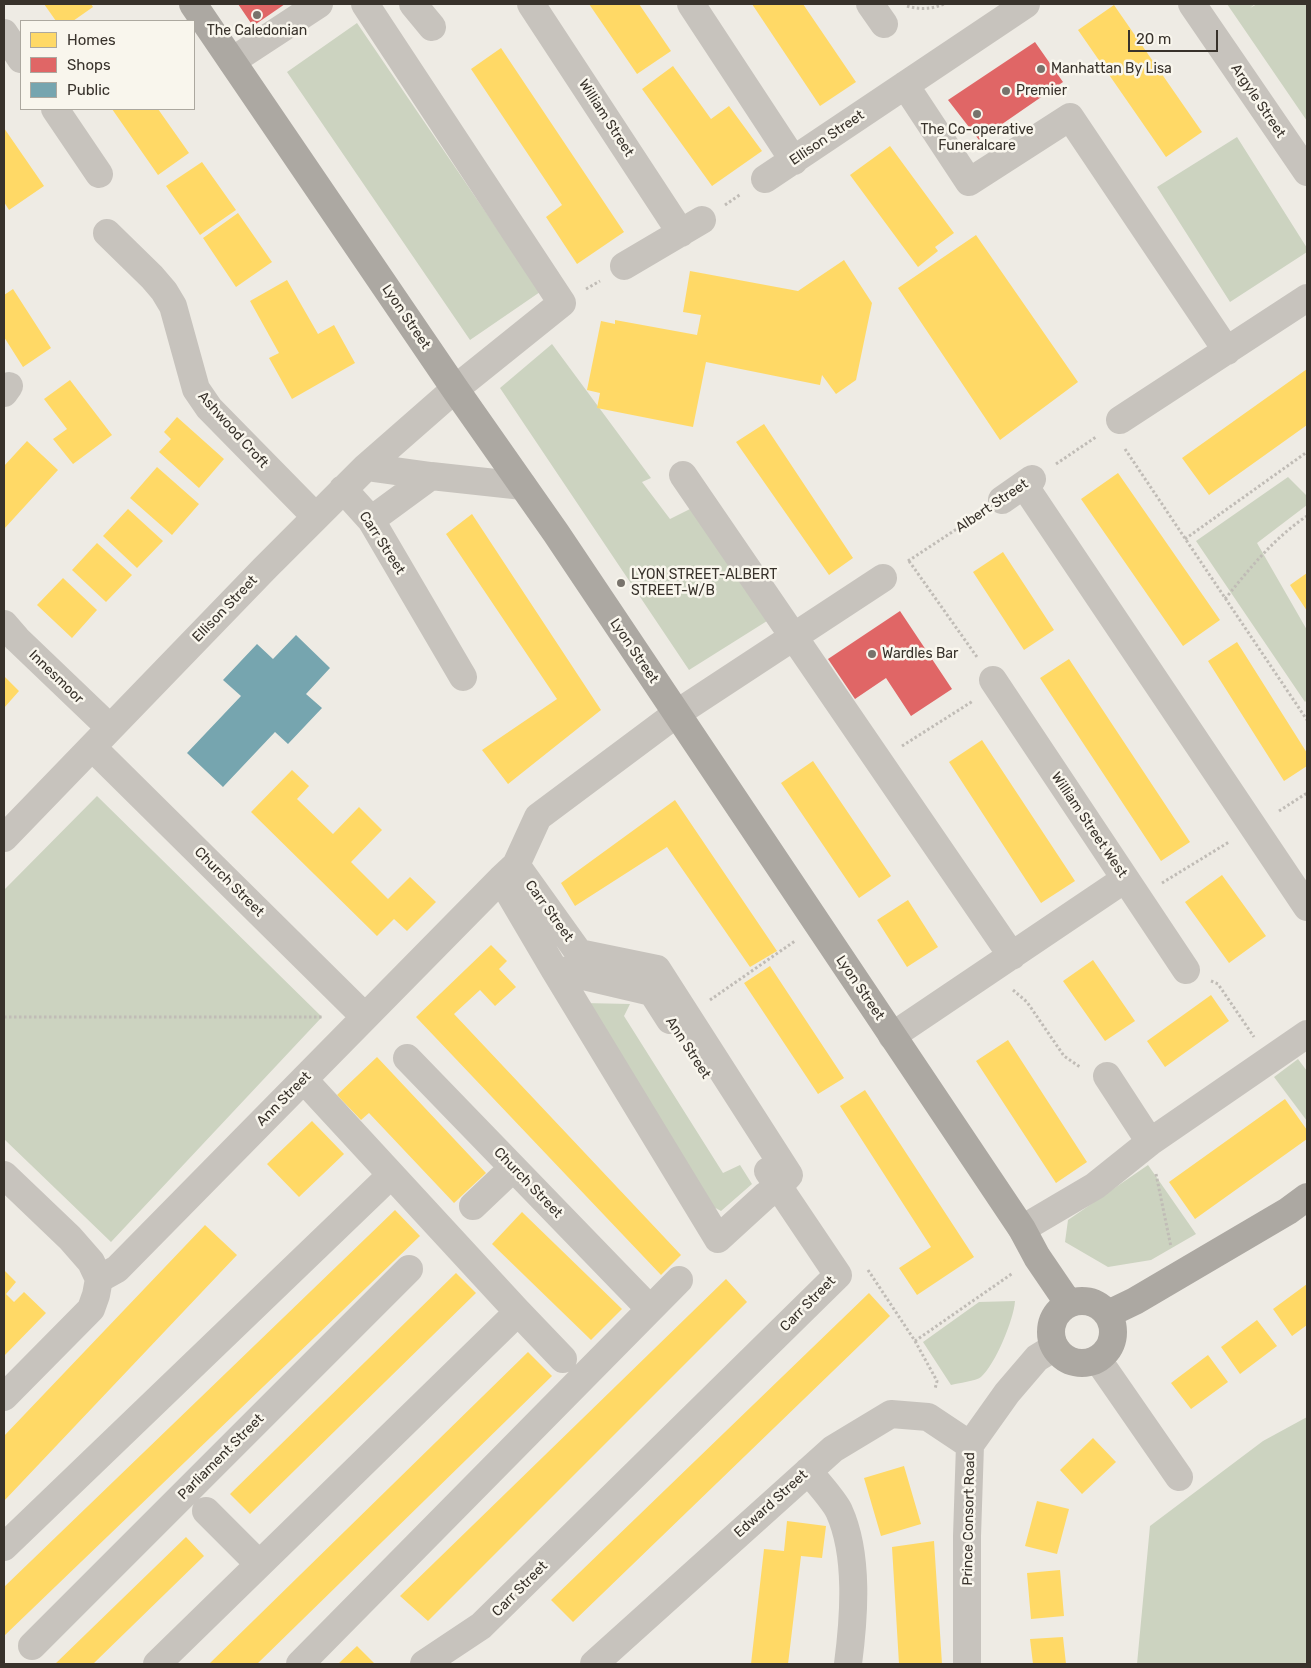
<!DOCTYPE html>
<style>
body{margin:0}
#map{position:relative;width:1311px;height:1668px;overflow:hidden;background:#eeebe4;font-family:Rubik,sans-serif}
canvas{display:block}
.frame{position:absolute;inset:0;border:5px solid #38322b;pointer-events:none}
.legend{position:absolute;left:20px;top:20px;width:175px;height:90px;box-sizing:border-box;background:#f9f6ed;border:1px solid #aca89f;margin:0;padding:6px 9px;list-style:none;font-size:15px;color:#38322b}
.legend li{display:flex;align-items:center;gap:10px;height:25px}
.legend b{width:25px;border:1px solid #aca89f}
.scale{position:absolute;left:1128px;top:30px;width:90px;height:22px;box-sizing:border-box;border:2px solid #38322b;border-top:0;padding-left:6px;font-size:15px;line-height:18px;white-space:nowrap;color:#38322b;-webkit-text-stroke:4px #f9f6ed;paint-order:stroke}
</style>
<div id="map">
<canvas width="1311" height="1668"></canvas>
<div class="frame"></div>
<ul class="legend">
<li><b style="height:14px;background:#ffd966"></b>Homes</li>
<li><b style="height:14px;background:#e06666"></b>Shops</li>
<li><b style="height:14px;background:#76a5af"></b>Public</li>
</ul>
<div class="scale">20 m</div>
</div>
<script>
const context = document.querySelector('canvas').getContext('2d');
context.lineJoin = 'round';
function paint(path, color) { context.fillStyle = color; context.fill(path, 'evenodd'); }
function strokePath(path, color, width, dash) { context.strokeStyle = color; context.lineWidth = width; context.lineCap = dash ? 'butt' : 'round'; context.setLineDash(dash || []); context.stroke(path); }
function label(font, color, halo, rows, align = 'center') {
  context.font = font + ' Rubik,sans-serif'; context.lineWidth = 5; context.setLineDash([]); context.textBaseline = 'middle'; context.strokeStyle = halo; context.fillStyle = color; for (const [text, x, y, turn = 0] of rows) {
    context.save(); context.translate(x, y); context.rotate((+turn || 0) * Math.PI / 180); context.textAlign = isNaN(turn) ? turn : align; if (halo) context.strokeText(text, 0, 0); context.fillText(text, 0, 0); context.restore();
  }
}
paint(new Path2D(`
 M 1227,4 L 1255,4 L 1250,8 L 1257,4 L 1307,4 L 1307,121 Z
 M 357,23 L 540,292 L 470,340 L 287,72 Z
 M 1237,137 L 1307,248 L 1307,252 L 1230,302 L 1157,187 Z
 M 552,344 L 651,478 L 642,482 L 670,519 L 694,507 L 767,621 L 689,670 L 500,388 Z
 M 1288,477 L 1307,496 L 1307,505 L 1257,543 L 1307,630 L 1307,700 L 1305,702 L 1196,541 Z
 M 97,796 L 322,1017 L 111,1242 L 4,1139 L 4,890 Z
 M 584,1003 L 630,1004 L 624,1016 L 723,1173 L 740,1165 L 752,1184 L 721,1211 L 710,1205 Z
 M 1298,1059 L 1307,1071 L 1307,1121 L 1274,1077 Z
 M 1148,1165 L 1196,1234 L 1151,1260 L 1108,1267 L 1065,1242 L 1068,1220 Z
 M 1015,1301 C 1014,1319 995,1365 981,1377 C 976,1381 958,1383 951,1385 L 923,1342 L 979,1302 Z
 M 1307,1417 L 1307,1664 L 1137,1664 L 1150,1526 L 1263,1441 Z`), '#ccd3c0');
paint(new Path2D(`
 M 44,4 L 91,4 L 93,7 L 73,21 L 56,21 Z
 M 589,4 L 639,4 L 671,51 L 637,74 Z
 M 752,4 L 803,4 L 856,82 L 820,106 Z
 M 1114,5 L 1202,132 L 1166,157 L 1078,30 Z
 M 501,48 L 624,232 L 577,264 L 546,217 L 562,205 L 471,69 Z
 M 673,66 L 711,119 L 729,106 L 762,151 L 712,186 L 642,89 Z
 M 112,109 L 158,109 L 189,153 L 158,175 Z
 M 4,128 L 44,186 L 9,210 L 4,202 Z
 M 890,146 L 954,233 L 935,247 L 938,251 L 918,267 L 850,175 Z
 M 202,162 L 236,210 L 200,235 L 166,186 Z
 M 238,213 L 272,262 L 236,287 L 203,238 Z
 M 976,235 L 1078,382 L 1000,440 L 898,288 Z
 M 844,260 L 872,303 L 856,380 L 836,394 L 822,375 L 820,385 L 706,362 L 693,427 L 597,408 L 600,393 L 587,390 L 601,321 L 615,324 L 615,320 L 697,335 L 701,315 L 683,312 L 690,271 L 798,291 Z
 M 287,280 L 318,334 L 334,325 L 355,363 L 292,399 L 269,358 L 279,353 L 250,301 Z
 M 13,289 L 51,348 L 23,367 L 4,337 L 4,295 Z
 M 1307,369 L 1307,425 L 1209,495 L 1182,458 Z
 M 70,380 L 112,435 L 73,464 L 53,439 L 67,429 L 44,399 Z
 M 177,417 L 224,459 L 199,488 L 159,452 L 171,439 L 164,432 Z
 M 764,424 L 853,558 L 829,575 L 736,442 Z
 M 27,441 L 58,470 L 4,529 L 4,466 Z
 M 157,467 L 199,504 L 172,535 L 130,498 Z
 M 1118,473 L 1220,620 L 1183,646 L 1081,499 Z
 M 128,509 L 163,541 L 137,568 L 103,536 Z
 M 472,514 L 601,710 L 508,784 L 482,750 L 557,699 L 446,534 Z
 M 97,543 L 132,575 L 106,602 L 72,570 Z
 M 1003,552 L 1054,630 L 1024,650 L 973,572 Z
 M 1307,573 L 1307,611 L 1290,585 Z
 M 63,578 L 97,610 L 72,638 L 37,605 Z
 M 1237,642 L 1307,753 L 1307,766 L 1284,781 L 1208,661 Z
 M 1069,659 L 1190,842 L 1161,861 L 1040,678 Z
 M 4,676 L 19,691 L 4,708 Z
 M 982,740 L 1075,881 L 1041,903 L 949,762 Z
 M 813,761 L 891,876 L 859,898 L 781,783 Z
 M 292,770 L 309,786 L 297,799 L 333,834 L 359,807 L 382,830 L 351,862 L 388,899 L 410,877 L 436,902 L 407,931 L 394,919 L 377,936 L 251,812 Z
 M 675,800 L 777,951 L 750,967 L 667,847 L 575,906 L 561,883 Z
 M 1222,875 L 1266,936 L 1229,963 L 1185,902 Z
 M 908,900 L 938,947 L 907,967 L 877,920 Z
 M 491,945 L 507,961 L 499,969 L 516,987 L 495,1006 L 480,990 L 454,1014 L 681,1255 L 661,1275 L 416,1017 Z
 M 1093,960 L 1135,1021 L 1105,1041 L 1063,981 Z
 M 770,966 L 844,1078 L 818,1094 L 744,983 Z
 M 1211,995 L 1229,1021 L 1165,1067 L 1147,1041 Z
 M 1008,1040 L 1087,1162 L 1056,1183 L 976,1061 Z
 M 377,1057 L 486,1173 L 454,1203 L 369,1113 L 361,1120 L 337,1095 Z
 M 865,1090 L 974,1257 L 917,1295 L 899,1268 L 931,1247 L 840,1106 Z
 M 1285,1099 L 1307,1130 L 1307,1139 L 1195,1219 L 1169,1182 Z
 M 312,1121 L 344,1154 L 299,1197 L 267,1164 Z
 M 395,1210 L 420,1236 L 4,1636 L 4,1587 Z
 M 522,1212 L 622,1309 L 591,1340 L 492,1244 Z
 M 205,1225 L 237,1255 L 4,1501 L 4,1436 Z
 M 4,1270 L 16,1282 L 6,1294 L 14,1302 L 24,1292 L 46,1313 L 4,1356 Z
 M 456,1273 L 476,1293 L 250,1514 L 230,1494 Z
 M 726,1279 L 747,1302 L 428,1621 L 400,1596 Z
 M 1307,1284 L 1307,1325 L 1292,1336 L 1273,1309 Z
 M 869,1293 L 890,1316 L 573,1622 L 551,1600 Z
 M 1257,1320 L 1277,1346 L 1240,1374 L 1221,1347 Z
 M 528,1352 L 552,1376 L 257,1664 L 209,1664 Z
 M 1208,1355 L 1228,1382 L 1191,1409 L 1171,1383 Z
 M 1093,1438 L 1116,1462 L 1082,1494 L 1060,1470 Z
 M 904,1466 L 921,1524 L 881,1536 L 864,1478 Z
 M 1037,1501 L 1069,1509 L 1057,1554 L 1025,1546 Z
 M 787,1521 L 826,1526 L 822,1558 L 801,1556 L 788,1664 L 751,1664 L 764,1549 L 784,1551 Z
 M 186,1537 L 204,1556 L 93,1664 L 55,1664 Z
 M 934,1541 L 942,1664 L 899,1664 L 892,1547 Z
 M 1060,1570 L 1064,1616 L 1031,1619 L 1027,1573 Z
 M 1063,1637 L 1066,1664 L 1033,1664 L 1030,1639 Z
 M 357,1646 L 375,1664 L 338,1664 Z`), '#ffd966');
paint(new Path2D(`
 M 238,4 L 285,4 L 253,26 Z
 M 1035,42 L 1063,82 L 979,140 L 948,100 Z
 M 900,611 L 952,689 L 911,716 L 886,678 L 855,699 L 828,659 Z`), '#e06666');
paint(new Path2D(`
 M 296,635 L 330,668 L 306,694 L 322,708 L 288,744 L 275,732 L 223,787 L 187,753 L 241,696 L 223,680 L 257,644 L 273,659 Z`), '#76a5af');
strokePath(new Path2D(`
 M 907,6 C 920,10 932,9 944,4
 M 725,205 L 741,194
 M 586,289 L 600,281
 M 1125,449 L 1307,720
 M 1056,464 L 1096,437
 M 1185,539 L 1307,452
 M 908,561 L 978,515
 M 909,561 L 977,657
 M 1225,599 C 1250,568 1274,538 1307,516
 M 902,746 L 973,701
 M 1279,811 L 1307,793
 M 1162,883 L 1229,842
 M 1211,981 L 1218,984 L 1254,1037
 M 1013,990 L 1027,1002 L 1064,1056 L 1080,1067
 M 710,1000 L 795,941
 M 4,1017 L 322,1017
 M 1156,1174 L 1171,1247
 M 868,1270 L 915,1341 L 1013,1273
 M 915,1341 L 937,1381 L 935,1389`), '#c0bcb6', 3, [2.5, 2.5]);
strokePath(new Path2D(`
 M 413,4 L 432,27
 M 531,4 L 681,233
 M 691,4 L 794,161
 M 870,4 L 884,24
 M 1192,4 L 1307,172
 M 4,33 L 21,59
 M 232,61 L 319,4
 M 905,85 L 969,182 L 1070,117 L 1227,351
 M 55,109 L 99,174
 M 765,179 L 1026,4
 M 107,233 L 152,277 L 164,291 L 173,306 L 196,389 L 209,408 L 316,517
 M 624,266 L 702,220
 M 4,393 L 9,386
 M 1120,420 L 1307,298
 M 366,467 L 431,476 L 523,486
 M 683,475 L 1012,956
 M 1024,485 L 1307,907
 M 343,489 L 371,520 L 463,677
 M 1002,500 L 1032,479
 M 371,520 L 431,476
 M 4,624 L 17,639 L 110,728
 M 993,680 L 1186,970
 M 92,747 L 365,1017
 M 4,838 L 264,569 L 366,467 L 455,389 L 562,303 L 365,4
 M 516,865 L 538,817 L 676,714 L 883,578
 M 554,969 L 652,992 L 670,1020
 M 892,1036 L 1125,879
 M 407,1058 L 650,1309
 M 1107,1076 L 1150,1142 L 1307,1034
 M 304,1080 L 518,1312
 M 4,1175 L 70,1238 L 91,1262 L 99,1279
 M 473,1206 L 513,1168
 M 1022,1229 L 1095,1186 L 1150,1142
 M 99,1279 L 117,1269 L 501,879 L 516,865 L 579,953 L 657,969 L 789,1175 L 778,1187 L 765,1196 L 718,1239 L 554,969 L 501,879
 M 1098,1360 L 1179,1477
 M 4,1397 L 91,1309 L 96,1295 L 99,1279
 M 808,1471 C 817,1482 833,1499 839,1511 C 859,1555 854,1618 848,1664
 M 206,1511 L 259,1564
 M 4,1547 L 391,1175
 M 32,1646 L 409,1269
 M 157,1664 L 518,1312 L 563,1359
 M 300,1664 L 679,1280
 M 424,1664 L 481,1626 L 838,1275 L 768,1171
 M 594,1664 L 833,1449 L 891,1414 L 928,1417 L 970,1445
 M 967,1664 L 967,1536 L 970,1445 L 1007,1393 L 1037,1358 L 1055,1347`), '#c7c3bd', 28);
strokePath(new Path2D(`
 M 193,4 L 455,389 L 556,533 L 1022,1229 L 1037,1257 L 1069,1304
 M1051 1332a31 31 0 1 1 62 0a31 31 0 1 1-62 0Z
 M 1108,1314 L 1135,1301 L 1288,1211 L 1307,1197`), '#aca8a2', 28);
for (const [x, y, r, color] of [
 [257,15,5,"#78736c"],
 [1041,69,5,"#78736c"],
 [1006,91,5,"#78736c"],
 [977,114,5,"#78736c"],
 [621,583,5,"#78736c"],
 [872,654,5,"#78736c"]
]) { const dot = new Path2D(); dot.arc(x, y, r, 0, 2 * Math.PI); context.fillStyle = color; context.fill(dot); strokePath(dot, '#f9f6ed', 2); }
label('14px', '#38322b', '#f9f6ed', [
 ["The Caledonian",257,31,"center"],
 ["Manhattan By Lisa",1051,69],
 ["Premier",1016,91],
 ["The Co-operative",977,130,"center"],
 ["Funeralcare",977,146,"center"],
 ["LYON STREET-ALBERT",631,575],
 ["STREET-W/B",631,591],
 ["Wardles Bar",882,654]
], 'left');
label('14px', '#38322b', '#f9f6ed', [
 ["Argyle Street",1258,101,56],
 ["William Street",606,118,57],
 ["Ellison Street",827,138,-34],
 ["Lyon Street",406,317,56],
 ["Ashwood Croft",233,430,48],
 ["Albert Street",992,506,-34],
 ["Carr Street",382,543,57],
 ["Ellison Street",225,609,-46],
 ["Lyon Street",634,651,56],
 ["Innesmoor",56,677,44],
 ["William Street West",1089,825,56],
 ["Church Street",229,882,45],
 ["Carr Street",549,911,54],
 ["Lyon Street",860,988,56],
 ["Ann Street",688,1048,57],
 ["Ann Street",284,1099,-45],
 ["Church Street",528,1183,46],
 ["Carr Street",808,1304,-45],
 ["Parliament Street",221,1457,-45],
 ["Edward Street",771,1504,-42],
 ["Prince Consort Road",969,1519,-89],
 ["Carr Street",520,1589,-45]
]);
</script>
